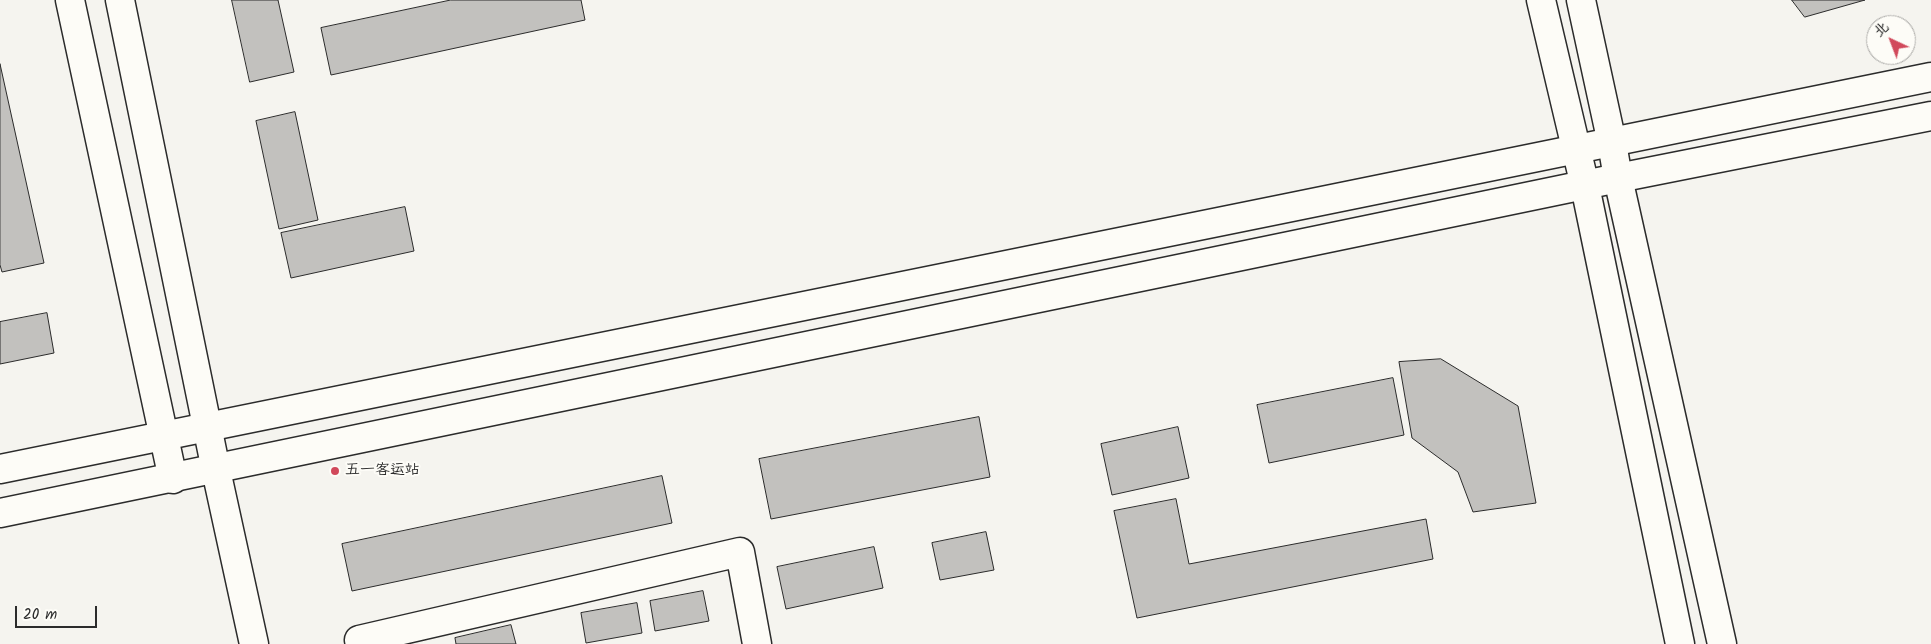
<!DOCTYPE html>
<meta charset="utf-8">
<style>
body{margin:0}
#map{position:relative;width:1931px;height:644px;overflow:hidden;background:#f5f4ef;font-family:Kalam,"LXGW WenKai TC",sans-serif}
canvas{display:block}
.north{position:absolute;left:1866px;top:15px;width:50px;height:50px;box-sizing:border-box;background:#fdfcf7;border:1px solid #a9a8a5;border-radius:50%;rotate:317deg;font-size:14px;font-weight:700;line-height:20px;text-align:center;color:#2b2b2b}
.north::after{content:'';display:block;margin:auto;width:18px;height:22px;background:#d1495b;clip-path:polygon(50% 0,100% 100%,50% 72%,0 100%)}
.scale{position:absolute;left:15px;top:606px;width:82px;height:22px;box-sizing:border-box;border:2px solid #2b2b2b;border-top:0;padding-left:6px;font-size:15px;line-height:18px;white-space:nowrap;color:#2b2b2b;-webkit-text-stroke:4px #fdfcf7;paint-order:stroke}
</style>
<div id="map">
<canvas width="1931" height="644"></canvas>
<div class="north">北</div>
<div class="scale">20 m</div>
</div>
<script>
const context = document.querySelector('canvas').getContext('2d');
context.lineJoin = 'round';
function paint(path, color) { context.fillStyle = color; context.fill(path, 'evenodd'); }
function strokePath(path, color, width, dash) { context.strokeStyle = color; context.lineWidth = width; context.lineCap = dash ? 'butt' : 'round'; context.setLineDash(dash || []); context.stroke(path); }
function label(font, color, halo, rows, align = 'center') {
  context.font = font + ' Kalam,"LXGW WenKai TC",sans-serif'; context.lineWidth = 4; context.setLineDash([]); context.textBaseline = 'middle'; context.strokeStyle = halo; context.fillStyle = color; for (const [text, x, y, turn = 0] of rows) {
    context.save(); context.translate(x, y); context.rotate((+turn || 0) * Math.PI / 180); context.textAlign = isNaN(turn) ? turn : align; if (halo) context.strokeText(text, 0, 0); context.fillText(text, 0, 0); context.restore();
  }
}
const building = new Path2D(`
 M 232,0 L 278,0 L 294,72 L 250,82 Z
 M 451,0 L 581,0 L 585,20 L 331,75 L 321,28 Z
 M 1792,0 L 1865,0 L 1805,17 Z
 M 0,64 L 44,263 L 2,272 L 0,265 Z
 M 295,112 L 318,220 L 279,229 L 256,121 Z
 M 405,207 L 414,251 L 291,278 L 281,233 Z
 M 47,313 L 54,353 L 0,364 L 0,322 Z
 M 1441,359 L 1518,406 L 1536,503 L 1473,512 L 1458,472 L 1412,438 L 1399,362 Z
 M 1393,378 L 1404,435 L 1269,463 L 1257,405 Z
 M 979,417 L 990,477 L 771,519 L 759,459 Z
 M 1178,427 L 1189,478 L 1112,495 L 1101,444 Z
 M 662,476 L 672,523 L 352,591 L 342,544 Z
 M 1176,499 L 1189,564 L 1426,519 L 1433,559 L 1137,618 L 1114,511 Z
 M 986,532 L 994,570 L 940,580 L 932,543 Z
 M 874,547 L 883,588 L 786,609 L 777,567 Z
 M 703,591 L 709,621 L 655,631 L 650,601 Z
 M 637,603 L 642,633 L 586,643 L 581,613 Z
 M 511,625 L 516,644 L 456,644 L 455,638 Z`);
paint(building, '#c2c1be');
strokePath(building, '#2b2b2b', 1);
const minor = new Path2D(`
 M 70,0 L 173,479
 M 120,0 L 216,470 L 254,644
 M 1541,0 L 1585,186 L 1680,644
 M 1581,0 L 1612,143 L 1618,178 L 1722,644
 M 360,644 L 359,640 L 740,552 L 757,644`);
const major = new Path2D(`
 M 0,469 C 643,333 1288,211 1931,77
 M 0,513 L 1618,178 L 1931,116`);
strokePath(minor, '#2b2b2b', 31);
strokePath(major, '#2b2b2b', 31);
strokePath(minor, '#fdfcf7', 28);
strokePath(major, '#fdfcf7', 28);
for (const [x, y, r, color] of [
 [335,471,5,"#d1495b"]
]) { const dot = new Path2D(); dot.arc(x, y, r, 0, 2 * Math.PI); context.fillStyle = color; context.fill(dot); strokePath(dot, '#fdfcf7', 2); }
label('15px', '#2b2b2b', '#fdfcf7', [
 ["五一客运站",345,471]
], 'left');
</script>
